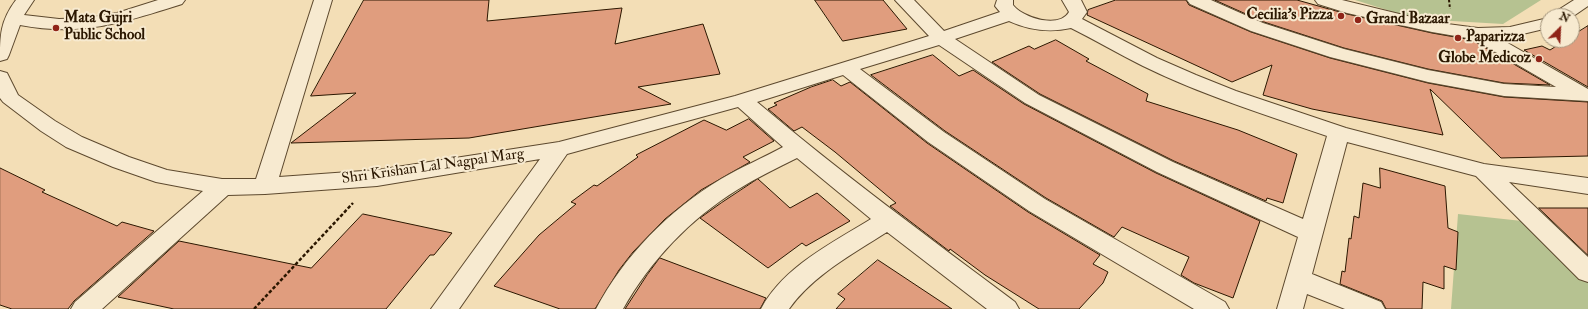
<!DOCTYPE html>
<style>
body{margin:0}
#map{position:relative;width:1588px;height:309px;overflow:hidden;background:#f3deb6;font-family:"IM FELL Double Pica",serif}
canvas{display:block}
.north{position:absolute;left:1540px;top:8px;width:40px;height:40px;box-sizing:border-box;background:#f7ead0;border:1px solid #a5967d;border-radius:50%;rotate:24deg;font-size:11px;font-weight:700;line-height:16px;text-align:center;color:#2b1700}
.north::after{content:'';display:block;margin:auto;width:14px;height:18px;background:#8f2418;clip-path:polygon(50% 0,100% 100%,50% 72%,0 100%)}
</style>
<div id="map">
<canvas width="1588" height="309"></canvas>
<div class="north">N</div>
</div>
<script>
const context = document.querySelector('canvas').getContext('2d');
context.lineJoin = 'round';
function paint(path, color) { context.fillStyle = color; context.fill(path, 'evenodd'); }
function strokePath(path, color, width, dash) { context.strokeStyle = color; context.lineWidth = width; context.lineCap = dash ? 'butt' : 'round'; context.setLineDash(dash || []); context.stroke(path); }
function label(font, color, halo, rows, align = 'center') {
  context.font = font + ' "IM FELL Double Pica",serif'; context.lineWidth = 4; context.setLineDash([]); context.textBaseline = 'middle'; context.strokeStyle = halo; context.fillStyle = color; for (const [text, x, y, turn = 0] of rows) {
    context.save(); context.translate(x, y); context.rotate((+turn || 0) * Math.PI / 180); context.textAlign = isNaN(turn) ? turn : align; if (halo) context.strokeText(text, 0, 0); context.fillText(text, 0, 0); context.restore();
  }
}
paint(new Path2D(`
 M 1355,0 L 1541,0 L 1503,24 L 1452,21 L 1403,15 Z
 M 1458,214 L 1531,222 L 1588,280 L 1588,309 L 1451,309 Z`), '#b6c291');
const building = new Path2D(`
 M 364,0 L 489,0 L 487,21 L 622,8 L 615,44 L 703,24 L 720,74 L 638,87 L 671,104 L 469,138 L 291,143 L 356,93 L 311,96 Z
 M 815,0 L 883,0 L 907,29 L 843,41 Z
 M 1116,0 L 1186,0 L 1189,5 L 1251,32 L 1330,58 L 1428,83 L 1504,97 L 1588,102 L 1588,156 L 1501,158 L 1430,89 L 1443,135 L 1312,109 L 1263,95 L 1272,65 L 1232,82 L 1087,15 L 1088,10 Z
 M 1215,0 L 1297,0 L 1347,14 L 1432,33 L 1472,40 L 1550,85 L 1504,83 L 1428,69 L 1344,48 L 1264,22 Z
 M 1588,26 L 1588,87 L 1524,50 L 1542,46 L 1550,50 L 1566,40 L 1572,40 L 1572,36 Z
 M 1056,40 L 1089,59 L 1086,61 L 1148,94 L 1146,101 L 1238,130 L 1297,154 L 1283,203 L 1267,198 L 1266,201 L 1174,161 L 1040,94 L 992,62 L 1029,46 L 1034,49 Z
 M 933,55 L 959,76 L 973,70 L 1024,104 L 1156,173 L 1260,221 L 1233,298 L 1194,283 L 1181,275 L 1189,257 L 1122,227 L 1114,237 L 1046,198 L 945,131 L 871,75 Z
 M 833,80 L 841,86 L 850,82 L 927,143 L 1028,212 L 1100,255 L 1093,264 L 1108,272 L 1103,283 L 1079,309 L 1039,309 L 985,275 L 950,249 L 949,251 L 890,206 L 896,203 L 835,152 L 802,127 L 794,131 L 768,109 L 777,105 L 774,103 L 811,87 Z
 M 749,119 L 774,141 L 743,157 L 750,162 L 701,190 L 665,219 L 633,252 L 619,270 L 595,309 L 560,309 L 494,286 L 539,235 L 576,204 L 571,202 L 594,185 L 597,186 L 638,157 L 636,155 L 704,120 L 726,130 Z
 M 0,168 L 45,190 L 42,192 L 117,226 L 122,222 L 154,231 L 74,301 L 68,309 L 12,309 L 0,305 Z
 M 1380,168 L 1445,186 L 1448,228 L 1458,232 L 1456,270 L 1444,266 L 1444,289 L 1423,282 L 1422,309 L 1386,309 L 1382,301 L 1340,284 L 1342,271 L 1345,272 L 1349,238 L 1351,239 L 1354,216 L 1359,218 L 1363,183 L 1380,188 Z
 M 758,179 L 790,208 L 817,193 L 850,221 L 806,246 L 802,243 L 768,268 L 700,218 L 721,203 Z
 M 1539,208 L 1588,208 L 1588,255 Z
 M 363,214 L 452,233 L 434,255 L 430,255 L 386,309 L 174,309 L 118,297 L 179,241 L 311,268 Z
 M 660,258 L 766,298 L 760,309 L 625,309 L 647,275 Z
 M 878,260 L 952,309 L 836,309 L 845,299 L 838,294 Z`);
paint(building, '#e09d7e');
strokePath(building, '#2b1700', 1);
const minor = new Path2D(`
 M 16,0 L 34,0 L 24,15 L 59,19 L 87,18 L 117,13 L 158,0 L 185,0 L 182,4 C 125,22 82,37 20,25 L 9,55 L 7,59 L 0,61 C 0,36 0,21 16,0 Z
 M 314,0 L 332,0 L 279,177 L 377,170 L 559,142 L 735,96 L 929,36 L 895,0 L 914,0 L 944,31 L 1000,12 L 995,6 L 997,0 L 1013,0 L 1013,5 C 1023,18 1059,29 1069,12 L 1062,0 L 1081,0 L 1087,12 L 1082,19 L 1157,58 L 1196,75 L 1236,91 L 1346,128 L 1484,164 L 1588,178 L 1588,194 L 1509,182 L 1588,257 L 1588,282 L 1579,279 L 1476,176 L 1347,142 L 1312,274 L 1381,302 L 1385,309 L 1345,309 L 1307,294 L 1303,309 L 1277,309 L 1298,237 L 1157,172 L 1025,103 L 939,45 L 860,69 L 944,132 L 1045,199 L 1225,302 L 1229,309 L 1194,309 L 1029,211 L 928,142 L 843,75 L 757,102 C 840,172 928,237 1015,302 L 1019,309 L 987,309 L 887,232 C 853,254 813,275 789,309 L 761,309 C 783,267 832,243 871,219 L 797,158 C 777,168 756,178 737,190 C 690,219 650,261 623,309 L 596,309 C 624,256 669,210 721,179 C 741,167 763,158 783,147 L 738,107 L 567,154 L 459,309 L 431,309 L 540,159 L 377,186 L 265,194 L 228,195 L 102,309 L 71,309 L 75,302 L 203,191 L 156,182 L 113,167 L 66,147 L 41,131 L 3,102 L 0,98 L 0,71 L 7,73 L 18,95 L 55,121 L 82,137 L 129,157 L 167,170 L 222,179 L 256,179 ZM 1009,21 C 1029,30 1049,33 1071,28 C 1095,40 1119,54 1143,66 C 1202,95 1266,115 1327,136 L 1303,219 L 1173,162 L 1039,95 L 955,39 Z
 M 1187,0 L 1211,0 L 1263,23 L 1344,49 L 1428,70 L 1504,84 L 1556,87 L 1473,39 L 1432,32 L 1347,13 L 1318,4 L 1315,0 L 1342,0 L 1432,22 L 1478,28 L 1510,27 L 1548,18 L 1548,28 L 1510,37 L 1499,38 L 1588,89 L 1588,101 L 1504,96 L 1428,82 L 1330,57 L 1251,31 L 1190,4 Z
 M 1574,0 L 1588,0 L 1588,6 L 1572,17 L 1552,16 L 1555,12 Z`);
strokePath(minor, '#5d492e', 2);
strokePath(new Path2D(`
 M 1449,0 L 1450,9`), '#2b1700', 2, [2.5, 2]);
strokePath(new Path2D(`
 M 254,309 L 353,203`), '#2b1700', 2.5, [3.5, 2]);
paint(minor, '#f7ead0');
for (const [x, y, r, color] of [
 [1341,16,4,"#8f2418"],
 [1358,20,4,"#8f2418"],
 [56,28,4,"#8f2418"],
 [1458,38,4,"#8f2418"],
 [1539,59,4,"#8f2418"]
]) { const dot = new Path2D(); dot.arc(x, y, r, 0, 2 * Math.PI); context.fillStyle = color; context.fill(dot); strokePath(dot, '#f7ead0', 1.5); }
label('bold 15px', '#2b1700', '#f7ead0', [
 ["Cecilia's Pizza",1333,16,"right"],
 ["Mata Gujri",64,19],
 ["Public School",64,36],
 ["Grand Bazaar",1366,20],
 ["Paparizza",1466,38],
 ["Globe Medicoz",1531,59,"right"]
], 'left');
label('15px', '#2b1700', '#f7ead0', [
 ["Shri Krishan Lal Nagpal Marg",433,167,-8]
]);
</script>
